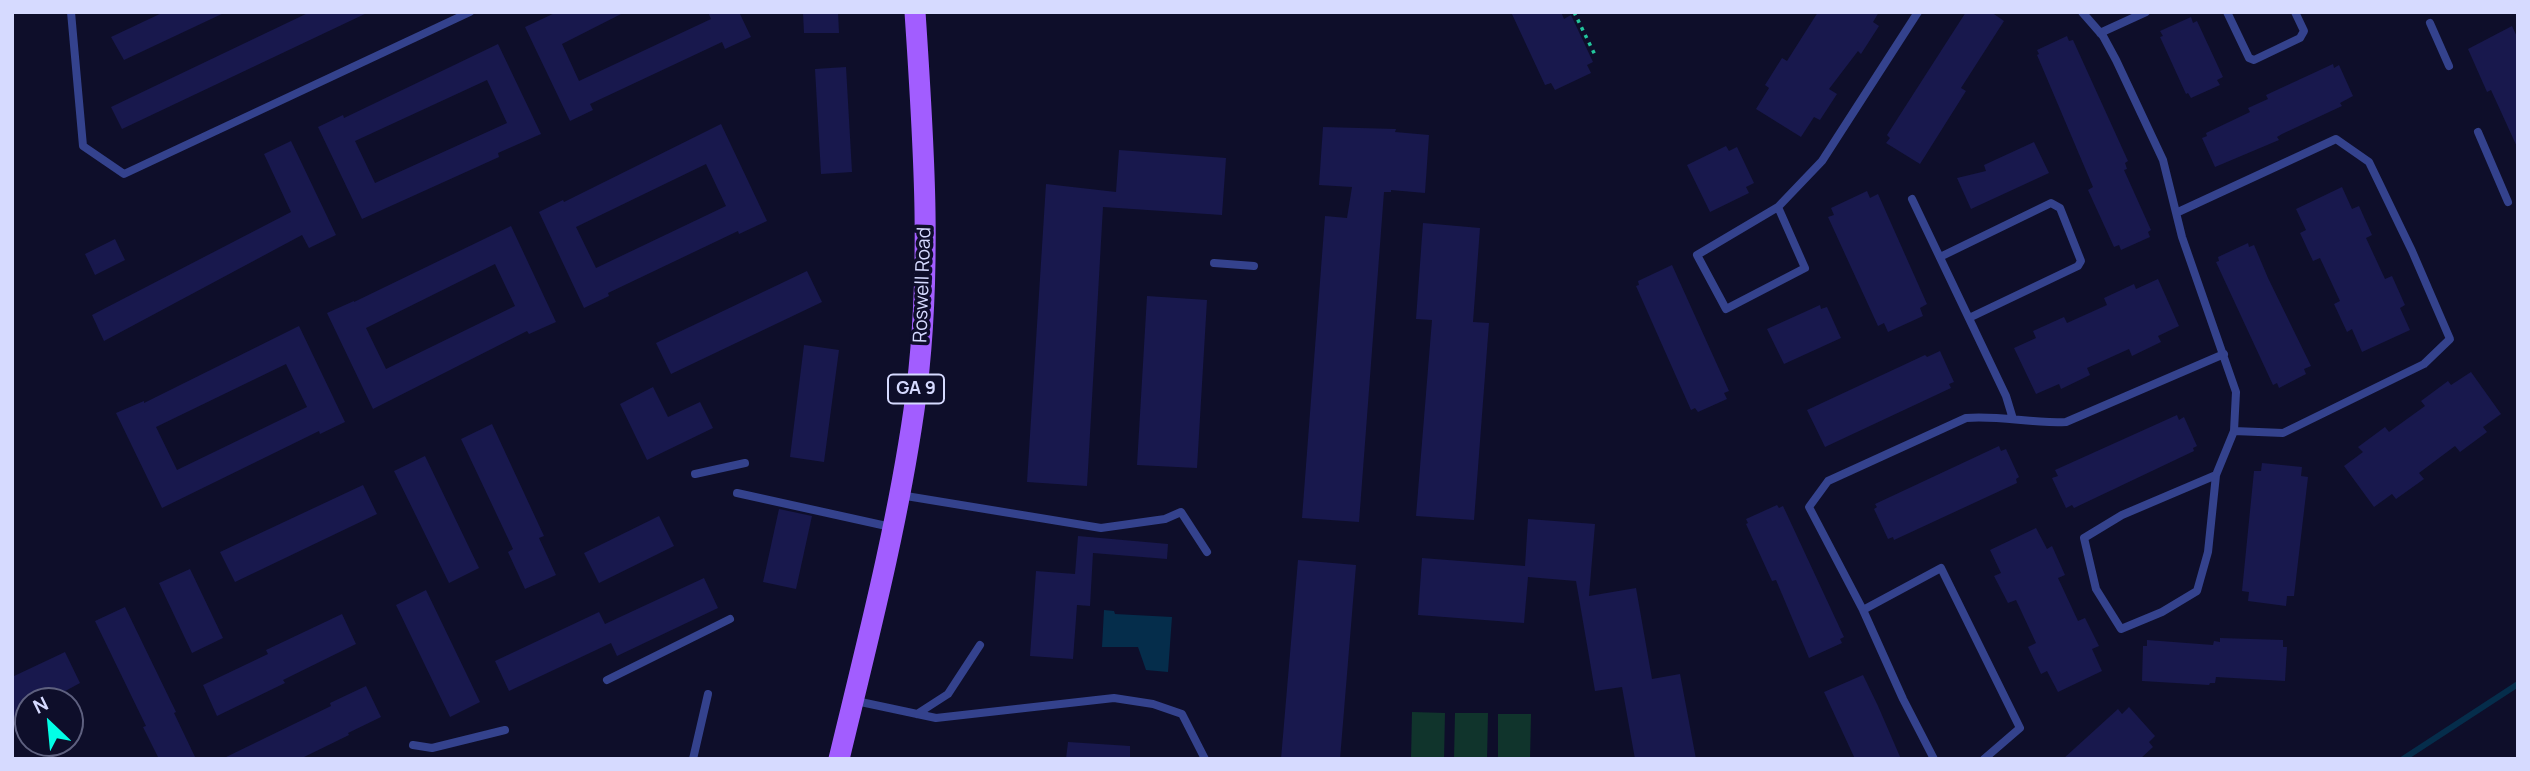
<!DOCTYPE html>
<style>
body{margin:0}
#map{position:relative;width:2530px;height:771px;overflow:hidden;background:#0e0e2a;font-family:Manrope,sans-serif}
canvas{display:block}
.frame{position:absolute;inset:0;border:14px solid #d6daff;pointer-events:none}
.north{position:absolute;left:14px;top:687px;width:70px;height:70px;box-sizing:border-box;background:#0e0e2a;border:2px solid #5e607f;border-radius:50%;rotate:334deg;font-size:19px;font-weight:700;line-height:28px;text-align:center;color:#d6daff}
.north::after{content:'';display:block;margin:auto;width:24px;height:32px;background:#02ffe6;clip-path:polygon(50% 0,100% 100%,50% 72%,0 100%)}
</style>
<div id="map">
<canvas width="2530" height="771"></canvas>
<div class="frame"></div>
<div class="north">N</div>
</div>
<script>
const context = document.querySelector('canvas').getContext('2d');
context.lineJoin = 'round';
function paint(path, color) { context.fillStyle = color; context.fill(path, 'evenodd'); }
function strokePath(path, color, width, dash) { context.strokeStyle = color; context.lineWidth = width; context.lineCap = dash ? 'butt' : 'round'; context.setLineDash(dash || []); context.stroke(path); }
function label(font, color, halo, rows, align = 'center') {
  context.font = font + ' Manrope,sans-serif'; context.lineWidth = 7; context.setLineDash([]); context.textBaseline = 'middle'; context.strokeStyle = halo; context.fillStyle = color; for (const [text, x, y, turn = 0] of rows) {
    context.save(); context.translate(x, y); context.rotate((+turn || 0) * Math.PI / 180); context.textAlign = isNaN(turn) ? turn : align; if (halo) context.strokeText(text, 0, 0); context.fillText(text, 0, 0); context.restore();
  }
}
paint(new Path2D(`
 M 1412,712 L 1445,713 L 1444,759 L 1411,759 Z
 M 1455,713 L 1488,713 L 1487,759 L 1454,759 Z
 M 1498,714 L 1531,714 L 1530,759 L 1498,759 Z`), '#10342c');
paint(new Path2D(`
 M 1104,610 L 1114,611 L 1115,614 L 1172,617 L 1168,672 L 1146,670 L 1138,647 L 1102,647 Z`), '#052d4b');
strokePath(new Path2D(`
 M 2403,759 L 2518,684`), '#052d4b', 6);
paint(new Path2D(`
 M 164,12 L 226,12 L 124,60 L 111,37 Z
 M 310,12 L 369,12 L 122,129 L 111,107 Z
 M 557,12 L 625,12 L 562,44 L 579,81 L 711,19 L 708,12 L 739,12 L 751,37 L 725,49 L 722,42 L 590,104 L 593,110 L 570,121 L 525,27 Z
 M 803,12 L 838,12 L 839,33 L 804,33 Z
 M 1511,12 L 1561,12 L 1564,19 L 1571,15 L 1593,62 L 1587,65 L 1591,73 L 1555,90 L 1551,83 L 1545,85 Z
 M 1818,12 L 1879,12 L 1873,22 L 1879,26 L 1861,54 L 1858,51 L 1829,89 L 1837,94 L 1820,120 L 1814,117 L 1801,137 L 1756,109 L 1769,88 L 1765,85 L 1782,58 L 1787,61 Z
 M 1966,12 L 1991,12 L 2004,21 L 1961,88 L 1966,91 L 1920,164 L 1886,143 L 1890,138 L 1887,135 Z
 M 2191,17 L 2193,23 L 2197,21 L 2223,77 L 2217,80 L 2220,85 L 2191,98 L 2188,93 L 2186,94 L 2160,37 L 2163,36 L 2160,31 Z
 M 2512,26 L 2518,39 L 2518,149 L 2491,90 L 2487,92 L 2468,49 Z
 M 2067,36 L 2069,41 L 2073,40 L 2128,161 L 2125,163 L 2127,169 L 2124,170 L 2151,230 L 2148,232 L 2150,237 L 2121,250 L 2119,245 L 2114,247 L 2088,190 L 2093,187 L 2037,55 L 2039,54 L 2037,50 Z
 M 498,44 L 541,134 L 498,153 L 499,157 L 362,219 L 318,127 L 343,115 L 344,118 ZM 487,80 L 507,123 L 375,183 L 355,141 Z
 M 2333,64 L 2334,68 L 2339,65 L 2353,96 L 2340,103 L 2342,106 L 2282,134 L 2277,137 L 2279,140 L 2215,167 L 2202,138 L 2207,136 L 2206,133 L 2250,112 L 2248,108 L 2268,99 L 2266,95 Z
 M 846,67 L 852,172 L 821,174 L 815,69 Z
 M 721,124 L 767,221 L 739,234 L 738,231 L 608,293 L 609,296 L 584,308 L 539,212 L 563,200 L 564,202 ZM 706,164 L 726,206 L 596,268 L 576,227 Z
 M 1323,127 L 1396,129 L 1395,132 L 1429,135 L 1425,193 L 1391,190 L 1391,192 L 1384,192 L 1359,522 L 1302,518 L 1325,216 L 1347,218 L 1352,187 L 1319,185 Z
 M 291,141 L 336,235 L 309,248 L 302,235 L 104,341 L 92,315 L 291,212 L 264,154 Z
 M 2034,142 L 2049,173 L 1971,209 L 1957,178 L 1986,171 L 1984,165 Z
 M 1726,146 L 1729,151 L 1737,147 L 1754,183 L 1746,187 L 1749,193 L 1710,212 L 1687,165 Z
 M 1119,150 L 1226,158 L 1222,215 L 1103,207 L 1087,486 L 1027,482 L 1046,184 L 1116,192 Z
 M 2342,187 L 2352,209 L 2359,206 L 2372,235 L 2366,238 L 2385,279 L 2392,276 L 2405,305 L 2400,308 L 2410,330 L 2362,352 L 2352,329 L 2347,332 L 2334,304 L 2340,301 L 2320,258 L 2313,261 L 2300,233 L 2306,230 L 2296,209 Z
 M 1867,191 L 1870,198 L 1878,194 L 1927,304 L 1920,308 L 1923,316 L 1888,332 L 1884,323 L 1878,326 L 1828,217 L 1834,215 L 1831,208 Z
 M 1423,223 L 1480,228 L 1473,322 L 1489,323 L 1474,520 L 1416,516 L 1432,320 L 1416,319 Z
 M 511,226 L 556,322 L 529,334 L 527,331 L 373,409 L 327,313 L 354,301 L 354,302 ZM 495,264 L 515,306 L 386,369 L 366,328 Z
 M 115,239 L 125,260 L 95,275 L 85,254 Z
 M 2248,243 L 2249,247 L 2254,245 L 2268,278 L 2311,366 L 2304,369 L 2306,374 L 2279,388 L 2277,383 L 2273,385 L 2216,262 L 2219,261 L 2218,257 Z
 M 1672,265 L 1729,391 L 1724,393 L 1727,399 L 1698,412 L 1695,408 L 1691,410 L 1636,286 L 1639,285 L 1638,281 Z
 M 807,271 L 822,302 L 671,374 L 656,343 Z
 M 2158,279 L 2179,326 L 2158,336 L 2161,342 L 2132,356 L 2129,349 L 2087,368 L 2090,375 L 2061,389 L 2059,384 L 2036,394 L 2014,348 L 2036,338 L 2033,331 L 2064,317 L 2067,323 L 2107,305 L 2104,298 L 2134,284 L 2136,289 Z
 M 1147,296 L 1207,300 L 1197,468 L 1137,465 Z
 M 1820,305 L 1821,309 L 1827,307 L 1841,338 L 1784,364 L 1767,329 Z
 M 299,326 L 345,422 L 320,434 L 319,431 L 162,508 L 116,413 L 144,401 L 144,403 ZM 286,364 L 307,407 L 177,470 L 156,427 Z
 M 804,345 L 839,350 L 824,462 L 790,457 Z
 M 1940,351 L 1954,382 L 1949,384 L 1951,388 L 1825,447 L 1807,410 L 1925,355 L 1927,357 Z
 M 2471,372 L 2501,414 L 2483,427 L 2487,432 L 2460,452 L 2455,446 L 2419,473 L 2424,479 L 2396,499 L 2392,494 L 2374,507 L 2344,466 L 2363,452 L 2358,447 L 2385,427 L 2389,432 L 2425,406 L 2421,401 L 2448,381 L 2451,385 Z
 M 653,387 L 668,417 L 700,402 L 713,428 L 647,460 L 620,404 Z
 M 2177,415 L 2179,420 L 2184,417 L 2197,446 L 2193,448 L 2194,451 L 2074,508 L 2072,505 L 2066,508 L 2052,478 L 2058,476 L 2055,470 Z
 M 492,424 L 544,536 L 539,538 L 556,575 L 525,589 L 508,552 L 513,549 L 461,439 Z
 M 1999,446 L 2001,451 L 2006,449 L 2019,477 L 2016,479 L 2017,483 L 1894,540 L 1893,537 L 1888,539 L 1874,509 L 1877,507 L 1875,504 Z
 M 425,456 L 479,568 L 449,583 L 394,471 Z
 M 2262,463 L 2302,467 L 2301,476 L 2308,477 L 2294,596 L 2287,596 L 2286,606 L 2248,601 L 2249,592 L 2242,591 L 2254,471 L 2261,471 Z
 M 363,485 L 377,514 L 235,582 L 220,552 Z
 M 1777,505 L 1779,508 L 1783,506 L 1844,637 L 1840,639 L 1842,643 L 1809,658 L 1776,580 L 1772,581 L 1746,524 L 1748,523 L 1746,519 Z
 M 779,509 L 812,516 L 796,589 L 763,582 Z
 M 659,516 L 674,546 L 599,583 L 584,553 Z
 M 1528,519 L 1595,524 L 1589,596 L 1636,588 L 1652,679 L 1680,674 L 1696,759 L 1635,759 L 1622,687 L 1595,691 L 1576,581 L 1528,577 L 1524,623 L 1418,615 L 1422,558 L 1525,566 Z
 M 2036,528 L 2047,549 L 2052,546 L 2065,575 L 2058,578 L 2078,621 L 2085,618 L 2099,646 L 2092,649 L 2102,671 L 2058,692 L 2047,671 L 2041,674 L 2028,647 L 2036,643 L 2016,600 L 2008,603 L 1994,576 L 2001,573 L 1990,550 Z
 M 1078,536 L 1168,544 L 1167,559 L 1093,553 L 1090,606 L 1077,605 L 1073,659 L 1030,656 L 1036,571 L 1075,574 Z
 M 1298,560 L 1356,565 L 1340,759 L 1281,759 Z
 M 190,569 L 223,638 L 192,653 L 159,583 Z
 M 704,578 L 718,608 L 617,656 L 611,643 L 509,691 L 495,661 L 599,612 L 605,624 Z
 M 426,590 L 480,702 L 450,717 L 396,605 Z
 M 125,607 L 176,712 L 174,713 L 196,759 L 159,759 L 143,727 L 146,726 L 95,621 Z
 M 342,614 L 356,644 L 283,680 L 285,683 L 217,716 L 203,685 L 268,654 L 266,650 Z
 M 2220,638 L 2283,640 L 2283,647 L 2287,647 L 2285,681 L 2216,677 L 2215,683 L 2210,683 L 2209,685 L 2142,681 L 2143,646 L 2147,646 L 2147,640 L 2213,645 L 2214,641 L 2220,642 Z
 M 65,652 L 80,683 L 47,701 L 28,701 L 28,710 L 12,718 L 12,677 Z
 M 1863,675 L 1878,706 L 1901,759 L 1855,759 L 1824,692 Z
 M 366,686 L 381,717 L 348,733 L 349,735 L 300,759 L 222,759 L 331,706 L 330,703 Z
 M 2129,707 L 2155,736 L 2149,742 L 2153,747 L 2140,759 L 2063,759 L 2118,709 L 2122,714 Z
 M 1068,742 L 1130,746 L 1130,759 L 1066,759 Z`), '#18184d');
strokePath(new Path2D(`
 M 1574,12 L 1596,57`), '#23c69c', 3.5, [3.5, 5]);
strokePath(new Path2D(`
 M 71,12 L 83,146 L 124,174 L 470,12
 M 2082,12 L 2103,36 L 2116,60 L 2163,160 L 2182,237 L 2236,392 L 2234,431 L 2216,475 L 2122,515 L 2084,538 L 2096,589 L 2121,629 L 2162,612 L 2197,591 L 2208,552 L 2216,475
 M 2227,12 L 2249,58 L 2254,60 L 2300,38 L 2304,31 L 2295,12
 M 2430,23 L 2449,66
 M 2100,33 L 2146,12
 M 2478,132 L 2508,202
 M 1912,199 L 2006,396 L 2013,419
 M 1778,207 L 1805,268 L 1726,309 L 1697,255 L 1778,207 L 1822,161 L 1918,12
 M 2176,213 L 2336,139 L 2369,162 L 2412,251 L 2450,339 L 2424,364 L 2283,433 L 2234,431
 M 1940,257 L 2051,203 L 2060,208 L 2081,261 L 2078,266 L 1969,318
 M 1214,263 L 1254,266
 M 695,474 L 745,463
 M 737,493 L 891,527
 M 900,495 L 1101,528 L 1165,519 L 1181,512 L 1207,552
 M 1863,610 L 1941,568 L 2020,728 L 1984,759
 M 607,680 L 730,619
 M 856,701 L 936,718 L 1114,698 L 1153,704 L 1182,714 L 1205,759
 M 917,714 L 948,694 L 980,645
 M 413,745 L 432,748 L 505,730
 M 693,759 L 708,694
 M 1934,759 L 1903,699 L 1863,610 L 1809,507 L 1828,481 L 1966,418 C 2000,415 2032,424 2066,422 L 2224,354`), '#34428d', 8);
strokePath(new Path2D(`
 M 839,759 C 867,643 897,528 914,410 C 933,278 924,145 915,12`), '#a25dff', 21);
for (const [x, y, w] of [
 [916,389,56]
]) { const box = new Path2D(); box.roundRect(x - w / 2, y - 14.5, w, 29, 5); context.fillStyle = '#0e0e2a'; context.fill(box); strokePath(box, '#d6daff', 2); }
label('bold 18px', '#d6daff', null, [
 ["GA 9",916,389]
]);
label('19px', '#d6daff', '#0e0e2a', [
 ["Roswell Road",923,285,-88]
]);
</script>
